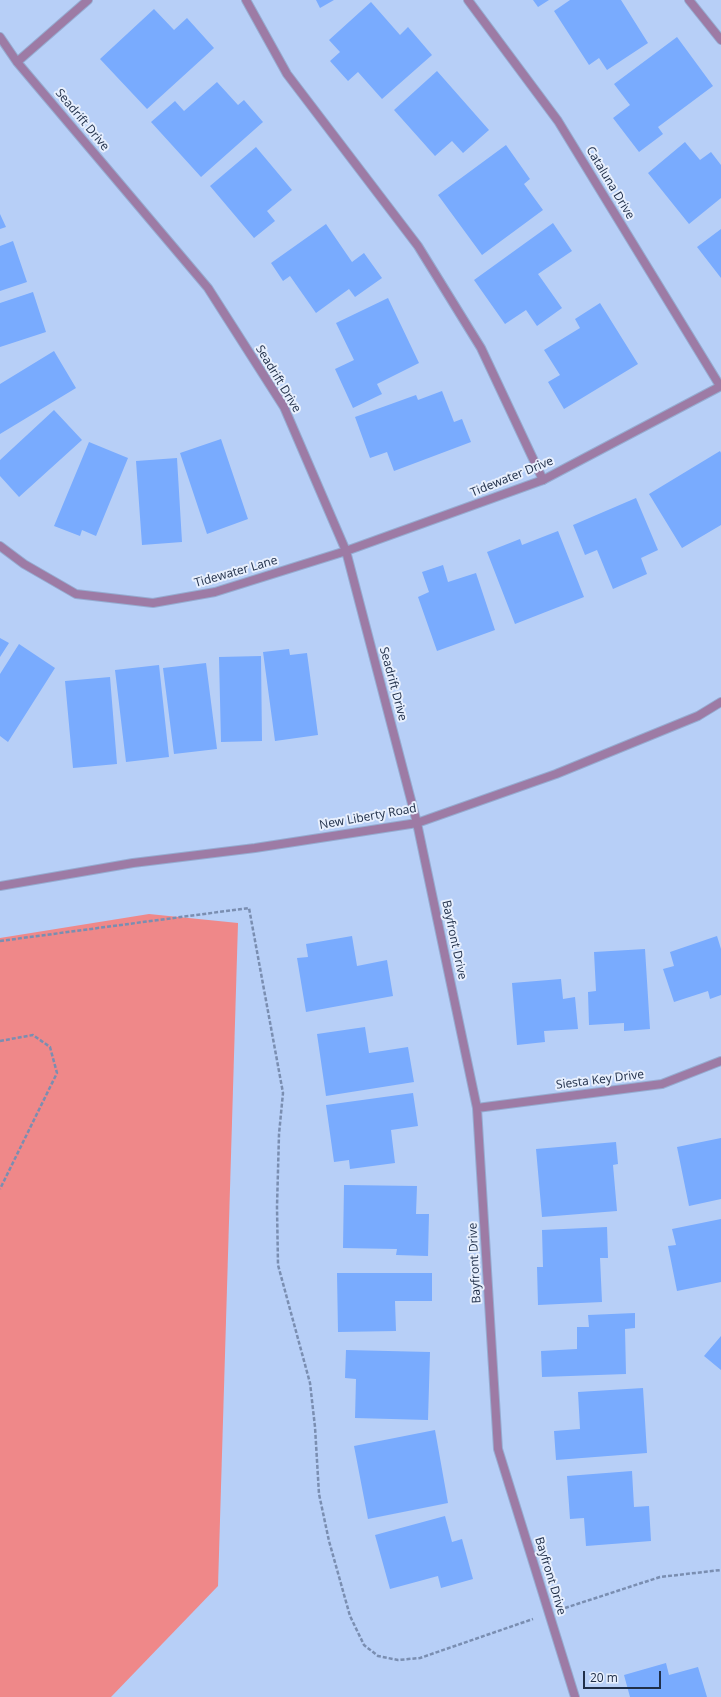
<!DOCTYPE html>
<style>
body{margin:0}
#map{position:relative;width:721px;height:1697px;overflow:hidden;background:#b7cff7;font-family:"Open Sans",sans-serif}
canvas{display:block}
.scale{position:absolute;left:583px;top:1671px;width:78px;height:18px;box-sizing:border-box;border:2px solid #202f49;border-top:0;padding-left:5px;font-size:12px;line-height:14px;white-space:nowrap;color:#202f49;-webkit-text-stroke:3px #e7effd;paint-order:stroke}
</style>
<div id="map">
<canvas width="721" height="1697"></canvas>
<div class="scale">20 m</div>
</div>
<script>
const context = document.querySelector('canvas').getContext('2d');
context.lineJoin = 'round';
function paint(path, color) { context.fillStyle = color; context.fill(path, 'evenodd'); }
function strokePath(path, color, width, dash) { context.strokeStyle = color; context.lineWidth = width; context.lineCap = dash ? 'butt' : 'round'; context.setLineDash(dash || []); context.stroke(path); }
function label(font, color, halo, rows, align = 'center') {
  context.font = font + ' "Open Sans",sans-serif'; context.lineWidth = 4; context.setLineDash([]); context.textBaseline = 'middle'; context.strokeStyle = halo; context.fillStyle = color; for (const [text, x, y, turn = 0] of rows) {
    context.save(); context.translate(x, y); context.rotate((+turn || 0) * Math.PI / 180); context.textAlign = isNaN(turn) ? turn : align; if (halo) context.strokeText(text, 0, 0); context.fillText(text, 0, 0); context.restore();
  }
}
paint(new Path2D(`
 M 149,914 L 238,923 L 218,1586 L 111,1697 L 0,1697 L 0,938 Z`), '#ef8889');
paint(new Path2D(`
 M 316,0 L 334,0 L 320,8 Z
 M 533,0 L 549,0 L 538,7 Z
 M 570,0 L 621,0 L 648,43 L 607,70 L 599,58 L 589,65 L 554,11 Z
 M 371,2 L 400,35 L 408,27 L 432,55 L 382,99 L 358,72 L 348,81 L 330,61 L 340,52 L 329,40 Z
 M 154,9 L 174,30 L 187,18 L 214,48 L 147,109 L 100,59 Z
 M 677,37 L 713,86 L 658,127 L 663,134 L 639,152 L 613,118 L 630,105 L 614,84 Z
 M 437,71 L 489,130 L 463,153 L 452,141 L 435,156 L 394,110 Z
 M 217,82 L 238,105 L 244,100 L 263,122 L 201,177 L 151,122 L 175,101 L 184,111 Z
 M 685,142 L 700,160 L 711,152 L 721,165 L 721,198 L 689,224 L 648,173 Z
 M 506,145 L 530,179 L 524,184 L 543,210 L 482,255 L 438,195 Z
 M 256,147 L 292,190 L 267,211 L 275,221 L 254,238 L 210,186 Z
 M 0,214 L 6,227 L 0,229 Z
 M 553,223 L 572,251 L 538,274 L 562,308 L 537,326 L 526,310 L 505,324 L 474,280 Z
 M 326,224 L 352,262 L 364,253 L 382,278 L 355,297 L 349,289 L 316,313 L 290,276 L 283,281 L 271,263 Z
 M 721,229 L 721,278 L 697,247 Z
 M 13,241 L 27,282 L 0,291 L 0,246 Z
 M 33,292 L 46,332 L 0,347 L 0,303 Z
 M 388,298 L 419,363 L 377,384 L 382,394 L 353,408 L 335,369 L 354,360 L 336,323 Z
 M 600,303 L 638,364 L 564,409 L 548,382 L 560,375 L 544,350 L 580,328 L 575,319 Z
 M 54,351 L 76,388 L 0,434 L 0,384 Z
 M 442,391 L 454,422 L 462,419 L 471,442 L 394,471 L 387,452 L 370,458 L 355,417 L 416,395 L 418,400 Z
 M 54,410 L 82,440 L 19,497 L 0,476 L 0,460 Z
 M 221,439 L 248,519 L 207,534 L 180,453 Z
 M 89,442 L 128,458 L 96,536 L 82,530 L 80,536 L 54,526 Z
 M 720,451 L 721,453 L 721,525 L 682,548 L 649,494 Z
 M 177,458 L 182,542 L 142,545 L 136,461 Z
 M 636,498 L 658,550 L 641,558 L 647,574 L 613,589 L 597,550 L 585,555 L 573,525 Z
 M 558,531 L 584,597 L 515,624 L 487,552 L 520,539 L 522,545 Z
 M 443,565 L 448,582 L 476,573 L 495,630 L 437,651 L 418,597 L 429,592 L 422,572 Z
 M 0,638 L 9,643 L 0,657 Z
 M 19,644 L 55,668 L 8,742 L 0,736 L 0,674 Z
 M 289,649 L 290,655 L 307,653 L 318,735 L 275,741 L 263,652 Z
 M 261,656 L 262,741 L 221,742 L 219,657 Z
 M 206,663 L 217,749 L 174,754 L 163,668 Z
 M 159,665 L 169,757 L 126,762 L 115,670 Z
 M 110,677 L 117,764 L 73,768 L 65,681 Z
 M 352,936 L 357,966 L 387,960 L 393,996 L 306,1012 L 297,958 L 308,957 L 306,944 Z
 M 717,936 L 721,949 L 721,995 L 710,999 L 708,991 L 674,1002 L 663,969 L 674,966 L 670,952 Z
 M 645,949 L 650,1029 L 624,1031 L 624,1023 L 589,1025 L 588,992 L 596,991 L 594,952 Z
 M 561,979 L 563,999 L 575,997 L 578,1029 L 544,1031 L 545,1042 L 517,1045 L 512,983 Z
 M 365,1027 L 369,1053 L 408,1047 L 414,1082 L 326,1096 L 317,1034 Z
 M 413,1093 L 418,1126 L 391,1130 L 395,1163 L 350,1169 L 349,1160 L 334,1162 L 326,1105 Z
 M 721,1138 L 721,1199 L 689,1206 L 677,1147 Z
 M 616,1142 L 618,1164 L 613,1165 L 617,1211 L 542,1217 L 536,1149 Z
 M 344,1185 L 417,1186 L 416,1214 L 429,1214 L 428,1256 L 396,1255 L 397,1249 L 343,1248 Z
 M 721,1219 L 721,1282 L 677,1291 L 668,1246 L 676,1245 L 672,1229 Z
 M 607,1227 L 608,1258 L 600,1258 L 602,1302 L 538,1305 L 537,1267 L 543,1267 L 542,1230 Z
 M 337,1273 L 432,1273 L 432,1301 L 395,1301 L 396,1331 L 338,1332 Z
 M 635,1313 L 635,1328 L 625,1329 L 626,1374 L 542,1377 L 541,1351 L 577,1349 L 577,1327 L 589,1327 L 588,1315 Z
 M 721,1336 L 721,1370 L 704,1356 Z
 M 346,1350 L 430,1352 L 428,1420 L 355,1418 L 356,1379 L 345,1378 Z
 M 643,1388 L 647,1453 L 556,1460 L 554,1431 L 580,1429 L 578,1392 Z
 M 435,1430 L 448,1503 L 368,1519 L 354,1446 Z
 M 632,1471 L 634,1507 L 649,1506 L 651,1541 L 586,1546 L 584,1518 L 570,1519 L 567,1476 Z
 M 445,1516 L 452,1542 L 462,1539 L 473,1579 L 441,1588 L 438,1576 L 390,1589 L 375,1535 Z
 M 666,1663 L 669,1675 L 698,1667 L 707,1697 L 630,1697 L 624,1675 Z`), '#79abfe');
const service = new Path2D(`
 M 246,0 L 287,74 L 418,246 L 481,348 L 543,480
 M 689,0 L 721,40`);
const minor = new Path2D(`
 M 468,0 L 558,121 L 720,386
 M 0,37 L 17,62 L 208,288 L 284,407 L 346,551 L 417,823 L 477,1108 L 498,1449 L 575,1697
 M 17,62 L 88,0
 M 0,546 L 24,564 L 76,594 L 153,603 L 215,592 L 346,551 L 543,480 L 721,386
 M 0,886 L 133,863 L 255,848 L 417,823 L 556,774 L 698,716 L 721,702
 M 477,1108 L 662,1084 L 721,1061`);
strokePath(service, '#96acd1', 10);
strokePath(minor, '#96acd1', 10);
strokePath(new Path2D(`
 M 0,941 L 249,908 L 283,1093 L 279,1134 L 277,1207 L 278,1265 L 310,1383 L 315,1427 L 319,1494 L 329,1541 L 350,1616 L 364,1645 L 378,1656 L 398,1660 L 420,1658 L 533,1619
 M 0,1041 L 33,1035 L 50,1047 L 57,1073 L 0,1189
 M 565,1608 L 660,1577 L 721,1570`), '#7a8eb1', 2.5, [4, 2]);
strokePath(service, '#9d7ba5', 8);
strokePath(minor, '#9d7ba5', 8);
label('12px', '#202f49', '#e7effd', [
 ["Seadrift Drive",82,120,50],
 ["Cataluna Drive",610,183,59],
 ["Seadrift Drive",278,379,59],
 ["Tidewater Drive",512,477,-22],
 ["Tidewater Lane",236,572,-16],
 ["Seadrift Drive",393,684,75],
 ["New Liberty Road",368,817,-10],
 ["Bayfront Drive",454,940,78],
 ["Siesta Key Drive",600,1080,-7],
 ["Bayfront Drive",475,1263,-93],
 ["Bayfront Drive",550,1576,73]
]);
</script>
